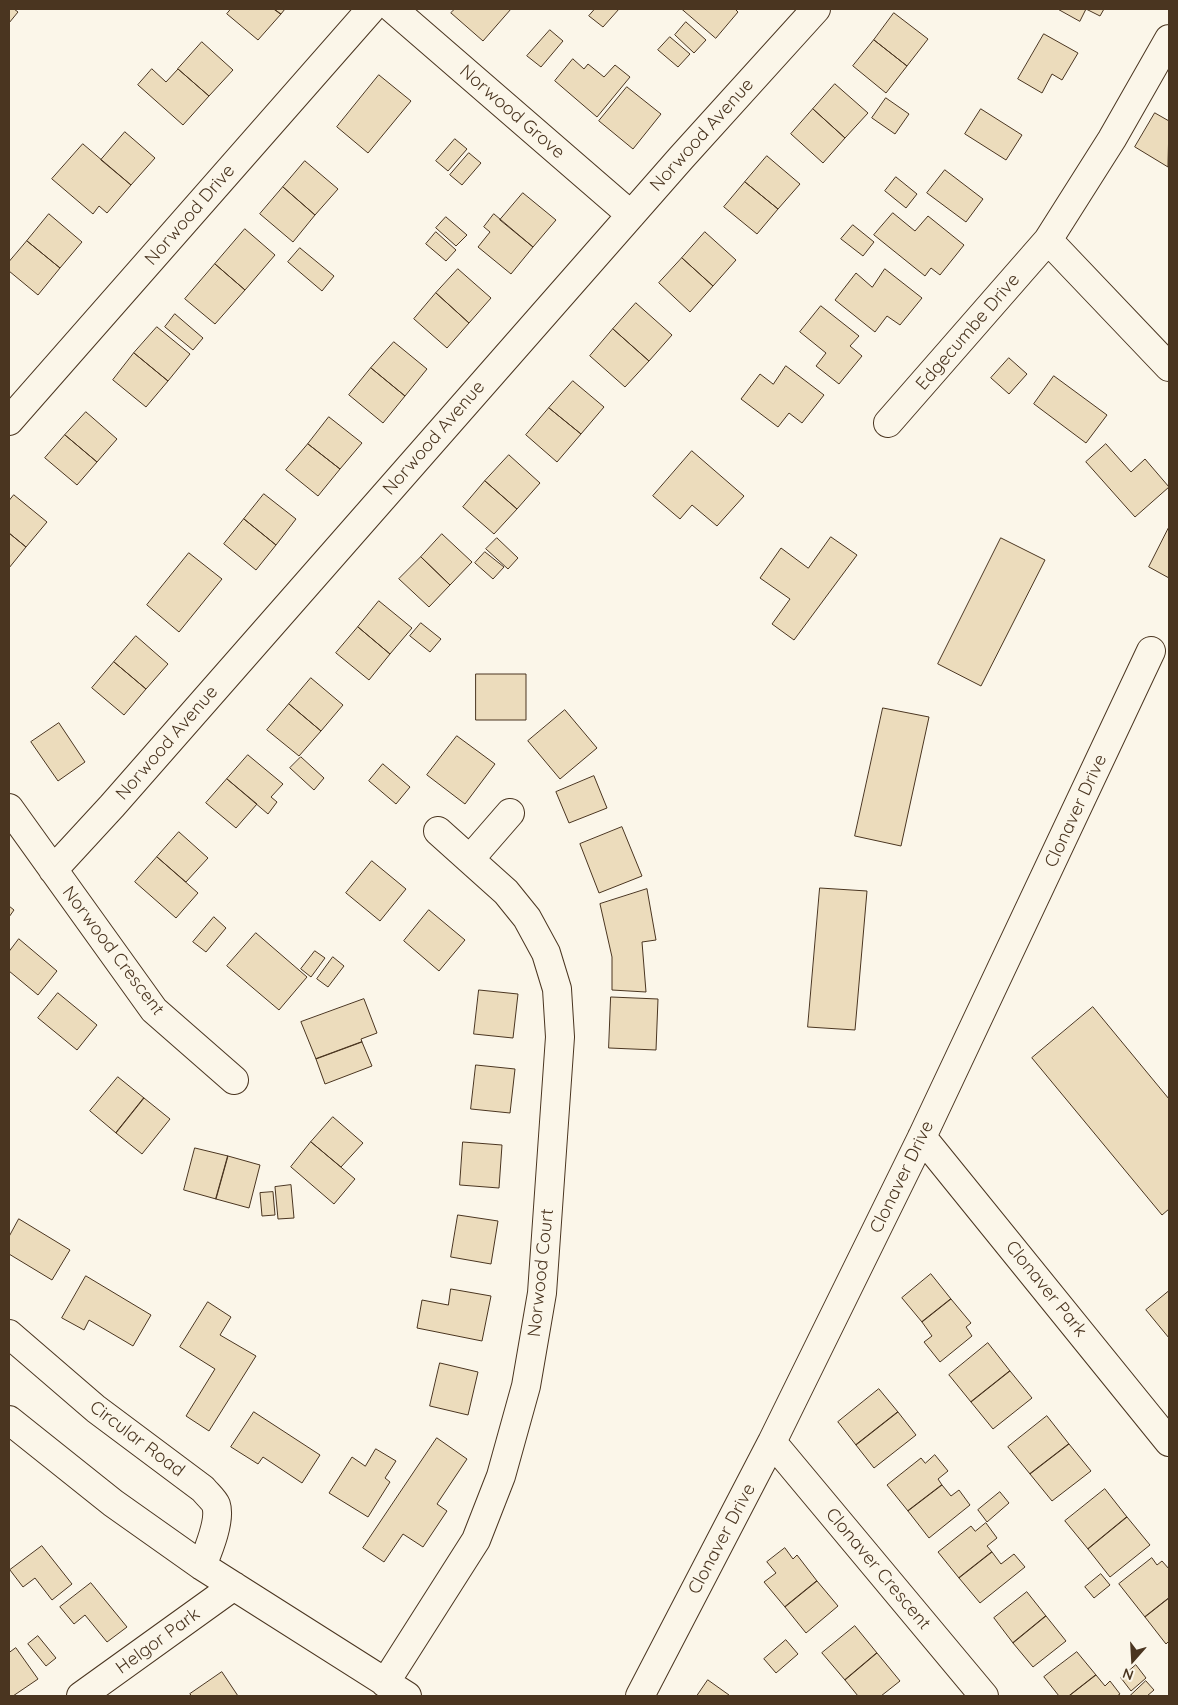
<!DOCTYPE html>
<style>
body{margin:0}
#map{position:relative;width:1178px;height:1705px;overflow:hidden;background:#fbf6e9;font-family:Quicksand,sans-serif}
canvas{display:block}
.frame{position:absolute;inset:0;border:10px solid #4a3520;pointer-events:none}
.north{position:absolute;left:1108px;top:1635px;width:50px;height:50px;-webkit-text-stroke:4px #fbf6e9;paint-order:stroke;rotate:199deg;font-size:14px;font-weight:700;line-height:20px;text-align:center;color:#4a3520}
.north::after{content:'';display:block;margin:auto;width:18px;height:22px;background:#4a3520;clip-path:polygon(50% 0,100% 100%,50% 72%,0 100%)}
</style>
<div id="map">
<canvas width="1178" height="1705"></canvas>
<div class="frame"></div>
<div class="north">N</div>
</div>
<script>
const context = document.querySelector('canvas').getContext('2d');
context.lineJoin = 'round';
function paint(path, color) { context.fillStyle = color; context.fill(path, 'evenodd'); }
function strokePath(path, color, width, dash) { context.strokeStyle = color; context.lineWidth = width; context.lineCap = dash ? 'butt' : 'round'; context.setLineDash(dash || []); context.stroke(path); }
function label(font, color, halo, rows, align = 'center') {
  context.font = font + ' Quicksand,sans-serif'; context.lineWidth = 4; context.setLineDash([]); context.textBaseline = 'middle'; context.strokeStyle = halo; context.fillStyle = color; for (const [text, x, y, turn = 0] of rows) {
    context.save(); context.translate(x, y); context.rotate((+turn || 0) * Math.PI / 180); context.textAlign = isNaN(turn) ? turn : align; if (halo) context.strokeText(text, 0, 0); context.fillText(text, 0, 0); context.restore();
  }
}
const building = new Path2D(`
 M 9,9 L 14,9 L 18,12 L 9,23 Z
 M 231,9 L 274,9 L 281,14 L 258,40 L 227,14 Z
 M 274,9 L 285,9 L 281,14 Z
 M 455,9 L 511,9 L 483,41 L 451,13 Z
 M 595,9 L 619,9 L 603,27 L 589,16 Z
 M 682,9 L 735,9 L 738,12 L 716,38 Z
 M 1058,9 L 1104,9 L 1100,16 L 1086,9 L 1080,21 Z
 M 894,13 L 928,39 L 907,66 L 874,40 Z
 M 686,22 L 706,40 L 694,53 L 675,35 Z
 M 550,30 L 563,41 L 541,67 L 527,56 Z
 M 1044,34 L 1078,53 L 1062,80 L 1052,74 L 1042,93 L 1018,79 Z
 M 670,37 L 690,54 L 678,67 L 658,50 Z
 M 874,40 L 907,66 L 886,93 L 853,66 Z
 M 202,42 L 233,70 L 209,96 L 178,69 Z
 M 573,59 L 584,69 L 588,64 L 604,77 L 615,65 L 630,77 L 597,117 L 555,81 Z
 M 152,69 L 166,82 L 178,69 L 209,96 L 183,125 L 138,85 Z
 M 379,75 L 411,101 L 368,153 L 337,127 Z
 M 835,84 L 868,113 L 845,138 L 813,109 Z
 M 627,87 L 661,114 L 633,149 L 599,121 Z
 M 886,98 L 909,114 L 895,134 L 872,118 Z
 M 813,109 L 845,138 L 823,163 L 791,134 Z
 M 981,109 L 1022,135 L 1006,160 L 965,134 Z
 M 1155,113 L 1169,121 L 1168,167 L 1135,147 Z
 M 125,132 L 155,158 L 131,185 L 101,160 Z
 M 455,139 L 467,149 L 448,171 L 436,161 Z
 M 83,144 L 131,185 L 107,213 L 99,206 L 93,214 L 52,179 Z
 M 469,153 L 481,163 L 462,185 L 450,175 Z
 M 767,156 L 800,184 L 778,209 L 745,182 Z
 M 305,161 L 338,189 L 315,215 L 283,187 Z
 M 945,170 L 983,199 L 966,222 L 927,193 Z
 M 896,177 L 917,194 L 906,208 L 885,191 Z
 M 745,182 L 778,209 L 757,234 L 724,207 Z
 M 283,187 L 315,215 L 293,242 L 260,214 Z
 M 523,193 L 556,220 L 533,247 L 500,220 Z
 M 893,213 L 915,231 L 928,216 L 964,245 L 940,275 L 931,268 L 925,276 L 874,235 Z
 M 49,214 L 82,242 L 60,268 L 27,241 Z
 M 494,214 L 533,247 L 511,274 L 478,247 L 490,232 L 484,227 Z
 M 446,217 L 467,235 L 456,246 L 436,228 Z
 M 853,225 L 874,242 L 863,256 L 841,239 Z
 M 245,229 L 275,255 L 245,290 L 215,264 Z
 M 436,232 L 456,250 L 446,261 L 426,244 Z
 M 705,232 L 736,260 L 713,286 L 682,258 Z
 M 27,241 L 60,268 L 38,295 L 9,271 L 9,262 Z
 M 300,248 L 334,276 L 322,291 L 288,262 Z
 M 682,258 L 713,286 L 690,312 L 659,283 Z
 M 215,264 L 245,290 L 215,324 L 185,299 Z
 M 458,269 L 491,298 L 469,323 L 436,293 Z
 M 885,269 L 922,298 L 900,325 L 887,316 L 875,332 L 835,300 L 856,273 L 872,287 Z
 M 436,293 L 469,323 L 447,348 L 414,319 Z
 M 636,303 L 672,335 L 649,361 L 613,329 Z
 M 821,306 L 859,336 L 850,346 L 862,356 L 839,384 L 816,366 L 826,353 L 800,332 Z
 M 175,314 L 203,338 L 193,350 L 165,327 Z
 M 157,327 L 190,354 L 168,381 L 134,353 Z
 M 613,329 L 649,361 L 625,387 L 590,356 Z
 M 394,342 L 427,369 L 405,396 L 371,368 Z
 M 134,353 L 168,381 L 146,407 L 113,380 Z
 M 1009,358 L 1027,374 L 1009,394 L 991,378 Z
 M 786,366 L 824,395 L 802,423 L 789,413 L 778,427 L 741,399 L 760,374 L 773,384 Z
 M 371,368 L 405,396 L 383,423 L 349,395 Z
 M 1054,376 L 1107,415 L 1086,443 L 1034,404 Z
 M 573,381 L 604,407 L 581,434 L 549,408 Z
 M 549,408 L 581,434 L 557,462 L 526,435 Z
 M 86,412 L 117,439 L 97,462 L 65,435 Z
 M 329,417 L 362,443 L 340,469 L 308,444 Z
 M 65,435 L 97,462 L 77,485 L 45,458 Z
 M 308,444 L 340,469 L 318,496 L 286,470 Z
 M 1106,444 L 1131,472 L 1145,459 L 1169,487 L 1135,517 L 1086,462 Z
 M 692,451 L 744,496 L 717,526 L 692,505 L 680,519 L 653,496 Z
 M 509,455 L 540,483 L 517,509 L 485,481 Z
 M 485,481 L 517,509 L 494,534 L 463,507 Z
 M 264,494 L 296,519 L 276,545 L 244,519 Z
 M 14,495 L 47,522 L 26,547 L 9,533 L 9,501 Z
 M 244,519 L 276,545 L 256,570 L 224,544 Z
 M 1169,527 L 1169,578 L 1149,567 Z
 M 9,533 L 26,547 L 9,568 Z
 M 442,534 L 472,562 L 450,585 L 421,557 Z
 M 831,537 L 857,555 L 794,640 L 772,624 L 790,599 L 760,578 L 781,548 L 808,568 Z
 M 497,538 L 518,558 L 508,569 L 486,549 Z
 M 1001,538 L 1045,560 L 981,686 L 938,664 Z
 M 485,552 L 504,567 L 493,579 L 475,563 Z
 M 189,553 L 222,579 L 179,632 L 147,605 Z
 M 421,557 L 450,585 L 429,607 L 399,579 Z
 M 379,601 L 412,628 L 390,654 L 358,627 Z
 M 421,623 L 441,639 L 430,652 L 410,636 Z
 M 358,627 L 390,654 L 369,680 L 336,653 Z
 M 136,636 L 168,664 L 146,689 L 114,662 Z
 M 114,662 L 146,689 L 124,715 L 92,688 Z
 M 476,674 L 526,674 L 526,720 L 476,720 Z
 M 311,678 L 343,705 L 321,731 L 289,704 Z
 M 289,704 L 321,731 L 299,756 L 267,730 Z
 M 883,708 L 929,717 L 901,846 L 855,836 Z
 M 565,710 L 597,748 L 560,779 L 528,741 Z
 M 59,723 L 85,762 L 58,781 L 31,742 Z
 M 457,736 L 495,764 L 465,804 L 427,775 Z
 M 248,755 L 283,784 L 271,797 L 277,802 L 268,814 L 227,779 Z
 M 301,757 L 324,778 L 314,790 L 290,768 Z
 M 383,764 L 410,787 L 396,804 L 369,781 Z
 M 594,776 L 607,808 L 569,823 L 556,792 Z
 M 227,779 L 257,804 L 236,828 L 206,803 Z
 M 622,827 L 642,876 L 599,893 L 580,844 Z
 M 179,832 L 208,858 L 186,882 L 157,857 Z
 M 157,857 L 198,893 L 176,918 L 135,882 Z
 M 372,861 L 406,889 L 380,921 L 346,893 Z
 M 820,888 L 867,891 L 855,1030 L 808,1027 Z
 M 647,889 L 656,940 L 642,942 L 646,992 L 612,990 L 612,957 L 600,904 Z
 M 9,906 L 14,910 L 9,917 Z
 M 429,910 L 465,940 L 439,971 L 404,941 Z
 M 214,917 L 226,928 L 206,952 L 193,942 Z
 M 256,933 L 307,977 L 279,1010 L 227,966 Z
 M 19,939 L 57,971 L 38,995 L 9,971 L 9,952 Z
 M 315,951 L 325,958 L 311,977 L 301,969 Z
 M 333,957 L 344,966 L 328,987 L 317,979 Z
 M 479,990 L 518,994 L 513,1038 L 474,1034 Z
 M 58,993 L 97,1025 L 77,1050 L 38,1018 Z
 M 611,997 L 658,999 L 656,1050 L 609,1048 Z
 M 364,999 L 377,1033 L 361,1039 L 362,1042 L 316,1059 L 301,1022 Z
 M 1093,1007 L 1169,1099 L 1169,1209 L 1162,1215 L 1032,1058 Z
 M 362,1042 L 372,1066 L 325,1084 L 316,1059 Z
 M 476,1065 L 515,1069 L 510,1113 L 471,1109 Z
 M 118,1077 L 144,1098 L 116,1133 L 90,1111 Z
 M 144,1098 L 170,1119 L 142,1154 L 116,1133 Z
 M 333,1117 L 363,1143 L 341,1167 L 311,1142 Z
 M 311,1142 L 355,1179 L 334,1204 L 291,1167 Z
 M 463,1142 L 502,1145 L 499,1188 L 460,1185 Z
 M 195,1148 L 228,1156 L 216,1199 L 184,1190 Z
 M 228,1156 L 260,1165 L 249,1208 L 216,1199 Z
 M 291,1185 L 294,1218 L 278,1219 L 275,1187 Z
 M 273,1192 L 275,1215 L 262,1216 L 260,1193 Z
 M 458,1215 L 498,1221 L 491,1264 L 451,1257 Z
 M 19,1219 L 70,1250 L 52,1280 L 9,1254 L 9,1237 Z
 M 931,1274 L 951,1299 L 922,1322 L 902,1298 Z
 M 86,1276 L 151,1315 L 133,1346 L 89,1320 L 84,1330 L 62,1318 Z
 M 451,1289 L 491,1296 L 482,1341 L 417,1328 L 422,1300 L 448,1305 Z
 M 1169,1291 L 1169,1338 L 1146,1310 Z
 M 951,1299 L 971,1323 L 966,1327 L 972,1336 L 940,1362 L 924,1342 L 932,1336 L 922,1322 Z
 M 208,1302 L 231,1317 L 220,1335 L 256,1356 L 209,1431 L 186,1416 L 215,1369 L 180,1347 Z
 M 988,1343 L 1010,1371 L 971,1402 L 949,1375 Z
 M 440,1363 L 478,1372 L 468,1415 L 430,1406 Z
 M 1010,1371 L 1032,1398 L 993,1429 L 971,1402 Z
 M 879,1389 L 898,1412 L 856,1445 L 838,1422 Z
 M 254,1412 L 320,1455 L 302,1483 L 263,1457 L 258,1464 L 231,1447 Z
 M 898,1412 L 916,1435 L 874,1468 L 856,1445 Z
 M 1047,1416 L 1069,1444 L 1030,1474 L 1008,1447 Z
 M 437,1438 L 467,1459 L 437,1504 L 447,1511 L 423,1547 L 403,1534 L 384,1562 L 363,1548 Z
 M 1069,1444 L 1091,1471 L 1052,1501 L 1030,1474 Z
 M 376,1449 L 396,1461 L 385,1478 L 390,1482 L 368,1517 L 329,1493 L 352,1457 L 365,1466 Z
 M 935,1455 L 948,1471 L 938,1479 L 942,1485 L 908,1511 L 887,1485 L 921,1458 L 925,1463 Z
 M 942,1485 L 951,1496 L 959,1490 L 970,1505 L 929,1538 L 908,1511 Z
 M 1105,1489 L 1127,1517 L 1088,1549 L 1065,1521 Z
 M 1000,1492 L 1009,1503 L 987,1522 L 978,1510 Z
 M 1127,1517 L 1150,1545 L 1110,1577 L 1088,1549 Z
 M 986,1523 L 997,1538 L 987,1546 L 992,1552 L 959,1578 L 938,1552 L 971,1526 L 975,1531 Z
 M 42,1546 L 72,1584 L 52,1600 L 35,1578 L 23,1587 L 10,1570 Z
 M 785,1548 L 793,1559 L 797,1555 L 817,1581 L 785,1607 L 764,1582 L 776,1573 L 767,1562 Z
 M 992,1552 L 1001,1564 L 1014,1554 L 1025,1567 L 980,1603 L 959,1578 Z
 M 1152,1558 L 1157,1565 L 1162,1561 L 1169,1569 L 1169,1598 L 1145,1617 L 1119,1584 Z
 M 1101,1574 L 1110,1585 L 1094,1598 L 1085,1587 Z
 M 817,1581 L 838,1606 L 806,1633 L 785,1607 Z
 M 91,1583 L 127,1627 L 107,1642 L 85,1615 L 74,1624 L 60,1607 Z
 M 1027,1592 L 1046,1616 L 1013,1643 L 994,1618 Z
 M 1169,1598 L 1169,1641 L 1166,1644 L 1145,1617 Z
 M 1046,1616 L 1066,1641 L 1033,1667 L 1013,1643 Z
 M 855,1626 L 877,1653 L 845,1680 L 822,1653 Z
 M 38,1636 L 56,1658 L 46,1666 L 28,1644 Z
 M 786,1640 L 798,1654 L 776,1673 L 764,1659 Z
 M 16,1648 L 38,1679 L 13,1696 L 10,1696 L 9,1694 L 9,1653 Z
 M 1077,1652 L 1096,1675 L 1069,1696 L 1059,1696 L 1044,1677 Z
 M 877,1653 L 900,1681 L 881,1696 L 858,1696 L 845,1680 Z
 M 1136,1665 L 1146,1678 L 1131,1691 L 1121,1678 Z
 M 222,1672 L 238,1696 L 192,1696 L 190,1694 Z
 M 1096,1675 L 1105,1686 L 1110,1681 L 1120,1694 L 1117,1696 L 1069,1696 Z
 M 708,1680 L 729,1695 L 728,1696 L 697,1696 Z
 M 1146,1681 L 1154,1690 L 1147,1696 L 1130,1696 Z`);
paint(building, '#ecdcbc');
strokePath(building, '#4a3520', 1);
const street = new Path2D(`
 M 393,9 L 631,215
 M 1048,240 L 1169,367
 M 9,421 L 371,9
 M 888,423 L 1048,240 L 1112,139 L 1169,39
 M 9,808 L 154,1010 L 234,1080
 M 470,859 L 510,813
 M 53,870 L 112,806 L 681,158 L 816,9
 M 922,1137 L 1169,1442
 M 9,1334 L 96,1409 L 203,1489 C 207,1494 214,1500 216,1505 C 221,1520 208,1551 202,1566
 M 9,1420 L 113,1503 L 202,1566 L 407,1696
 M 772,1442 L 984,1696
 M 385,1683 L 476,1540 L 501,1476 L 526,1386 L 542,1293 L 560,1037 L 557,989 L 546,953 L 527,918 L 506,892 L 438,831
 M 81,1696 L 234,1586
 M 640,1696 L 772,1442 L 922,1137 L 1151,651`);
strokePath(street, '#4a3520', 30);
strokePath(street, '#fbf6e9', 28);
label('18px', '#4a3520', '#fbf6e9', [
 ["Norwood Grove",512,112,41],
 ["Norwood Avenue",702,135,-48],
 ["Norwood Drive",190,215,-49],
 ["Edgecumbe Drive",968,332,-49],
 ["Norwood Avenue",434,438,-49],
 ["Norwood Avenue",167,743,-49],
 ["Clonaver Drive",1076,811,-65],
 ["Norwood Crescent",113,951,53],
 ["Clonaver Drive",902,1177,-64],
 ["Norwood Court",541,1273,-84],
 ["Clonaver Park",1046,1289,51],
 ["Circular Road",137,1439,37],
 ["Clonaver Drive",722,1539,-62],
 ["Clonaver Crescent",878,1569,50],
 ["Helgor Park",158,1641,-36]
]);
</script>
